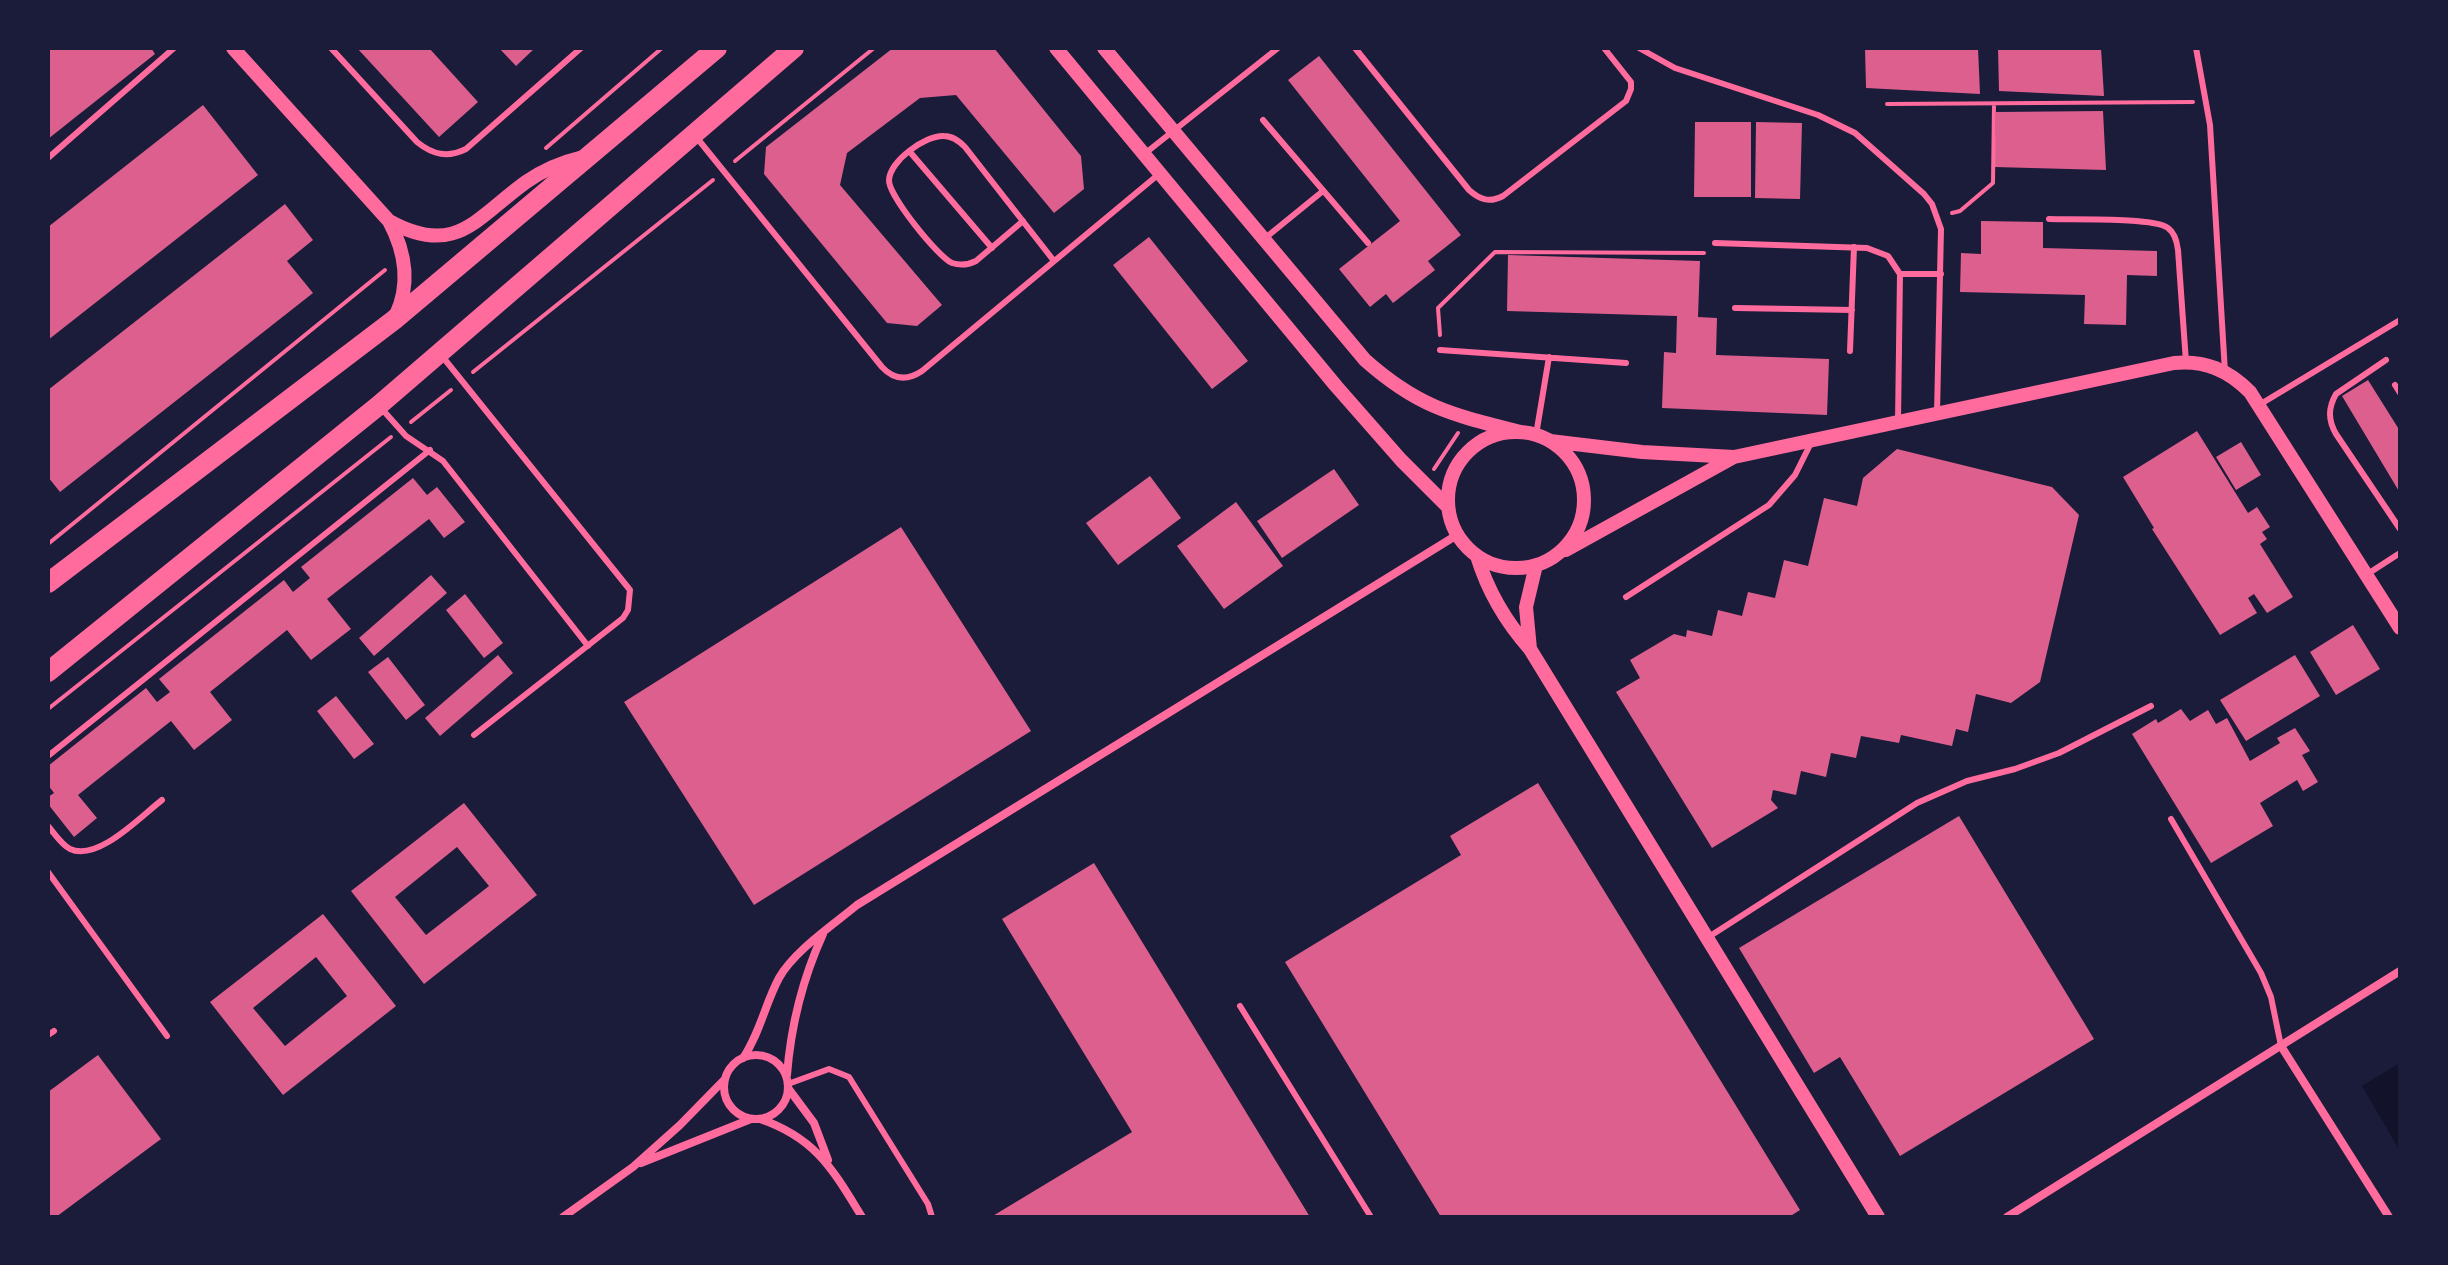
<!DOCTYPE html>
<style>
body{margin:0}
#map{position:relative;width:2448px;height:1265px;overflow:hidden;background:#1b1b3a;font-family:Barlow,sans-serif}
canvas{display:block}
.frame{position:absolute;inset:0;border:50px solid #1b1b3a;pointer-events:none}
</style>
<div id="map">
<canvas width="2448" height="1265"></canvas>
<div class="frame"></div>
</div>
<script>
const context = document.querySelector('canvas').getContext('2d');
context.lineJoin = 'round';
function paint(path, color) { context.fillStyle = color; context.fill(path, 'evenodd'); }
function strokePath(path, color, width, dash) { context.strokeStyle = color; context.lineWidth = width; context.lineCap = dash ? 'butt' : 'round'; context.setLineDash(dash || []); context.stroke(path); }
paint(new Path2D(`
 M 2400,1063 L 2400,1151 L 2362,1086 Z`), '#12122b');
paint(new Path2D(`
 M 48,48 L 151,48 L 155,54 L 48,139 Z
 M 357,48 L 429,48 L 478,102 L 439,137 Z
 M 499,48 L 535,48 L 516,66 Z
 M 893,48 L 994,48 L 1081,156 L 1084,189 L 1054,213 L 956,95 L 920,98 L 847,153 L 840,185 L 942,305 L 917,326 L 887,323 L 764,174 L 766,147 Z
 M 1865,48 L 1978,48 L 1980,94 L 1866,88 Z
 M 1998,48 L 2101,48 L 2104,96 L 1999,91 Z
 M 1319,56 L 1461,235 L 1428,261 L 1435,270 L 1393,303 L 1386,294 L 1370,307 L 1339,269 L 1400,221 L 1288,80 Z
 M 203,105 L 258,175 L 48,340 L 48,227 Z
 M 2103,111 L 2106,170 L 1994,167 L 1996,112 Z
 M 1695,122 L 1751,122 L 1751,197 L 1694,197 Z
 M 1756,122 L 1802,123 L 1800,199 L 1755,198 Z
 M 285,204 L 313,240 L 287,261 L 313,293 L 60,492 L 48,477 L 48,390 Z
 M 1981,221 L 2043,222 L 2043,248 L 2157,251 L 2157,276 L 2127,275 L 2126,325 L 2084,324 L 2085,295 L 1960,292 L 1961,253 L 1981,254 Z
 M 1149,237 L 1248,361 L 1212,389 L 1113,265 Z
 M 1508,255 L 1700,261 L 1698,317 L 1717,318 L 1716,355 L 1829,359 L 1827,415 L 1662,408 L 1664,352 L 1676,353 L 1677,316 L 1507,311 Z
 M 2368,380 L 2400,431 L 2400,493 L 2342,396 Z
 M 2197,431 L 2248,513 L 2257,507 L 2270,527 L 2262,532 L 2267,539 L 2260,544 L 2293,597 L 2267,613 L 2254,594 L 2248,598 L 2257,613 L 2220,635 L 2152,529 L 2154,528 L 2123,477 Z
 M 2241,442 L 2261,475 L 2236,490 L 2216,457 Z
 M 1897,449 L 2052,487 L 2079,515 L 2040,682 L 2011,703 L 1976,694 L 1968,732 L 1956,729 L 1952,746 L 1901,735 L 1899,743 L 1861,736 L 1856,758 L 1831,753 L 1826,777 L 1801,771 L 1796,795 L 1773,790 L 1771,800 L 1778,808 L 1712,848 L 1616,692 L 1640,678 L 1630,660 L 1674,634 L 1686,637 L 1687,630 L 1712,636 L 1718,610 L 1742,616 L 1748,592 L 1775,598 L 1784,560 L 1808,566 L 1824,498 L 1857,506 L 1863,478 Z
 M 1334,469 L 1359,505 L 1282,558 L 1257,521 Z
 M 1150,476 L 1181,518 L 1118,565 L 1086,523 Z
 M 413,478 L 427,495 L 437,487 L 465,522 L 444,538 L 429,519 L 327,599 L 351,629 L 311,660 L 287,630 L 210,692 L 232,720 L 194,750 L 171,721 L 78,795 L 97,818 L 74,837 L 48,804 L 48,797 L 54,793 L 48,785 L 48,766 L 146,688 L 157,702 L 170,692 L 159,679 L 284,580 L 293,592 L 310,578 L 301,567 Z
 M 1236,502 L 1283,566 L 1224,609 L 1177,546 Z
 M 901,527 L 1031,731 L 754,905 L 624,702 Z
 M 431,575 L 447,593 L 374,656 L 359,638 Z
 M 465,594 L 503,643 L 484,658 L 446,610 Z
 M 2353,625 L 2380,669 L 2336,695 L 2310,652 Z
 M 498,655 L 513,673 L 440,736 L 425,718 Z
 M 2295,655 L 2320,696 L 2246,741 L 2220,700 Z
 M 388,657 L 425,705 L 406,720 L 368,672 Z
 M 336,696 L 374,744 L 354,759 L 317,711 Z
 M 2181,709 L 2190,721 L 2208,710 L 2216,724 L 2227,718 L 2250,761 L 2280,743 L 2277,738 L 2295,728 L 2310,751 L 2302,755 L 2318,782 L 2303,791 L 2297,780 L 2260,803 L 2273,826 L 2211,863 L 2132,734 L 2156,719 L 2158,723 Z
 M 1538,783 L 1800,1210 L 1789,1217 L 1441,1217 L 1285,962 L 1461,855 L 1450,836 Z
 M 464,803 L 537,895 L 424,984 L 351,891 ZM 457,847 L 489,886 L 426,935 L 395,897 Z
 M 1959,816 L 2094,1039 L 1900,1156 L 1840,1057 L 1814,1073 L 1739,948 Z
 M 1094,863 L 1310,1217 L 991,1217 L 1132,1132 L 1002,919 Z
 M 323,914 L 396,1006 L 283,1095 L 210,1002 ZM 316,957 L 347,996 L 285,1046 L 253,1008 Z
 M 98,1055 L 161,1139 L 56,1217 L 48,1217 L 48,1092 Z`), '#dd5f8e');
strokePath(new Path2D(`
 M 1887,104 L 2193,102
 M 546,148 L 662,48
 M 735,161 L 874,48
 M 1952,213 L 1960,211 L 1993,183 L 1994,104
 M 1440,335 L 1438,308 L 1495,252 L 1704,253
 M 473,372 L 713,180
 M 411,422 L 451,390
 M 1434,469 L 1458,433
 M 48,544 L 385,270
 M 48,709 L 391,437`), '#ff6b9d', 4);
strokePath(new Path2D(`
 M 331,48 L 417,142 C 433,155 448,158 466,149 L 581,48
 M 1355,48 L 1469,190 C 1480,200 1490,203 1503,196 L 1626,101 L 1631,89 L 1631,82 L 1604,48
 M 1639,48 L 1675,68 L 1818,115 L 1855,133 L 1924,194 L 1932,204 L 1941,229 L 1937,413
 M 2196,48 L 2210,125 L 2225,372
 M 1263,120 L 1368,243
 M 697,138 L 882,367 C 894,380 907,381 922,371 L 1159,174
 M 910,152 L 992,248
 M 1143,155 L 1278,48
 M 48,158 L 174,48
 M 2049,219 C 2071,220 2154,217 2168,228 C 2175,233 2177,242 2178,250 L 2186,362
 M 1023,221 L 976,261 C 968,265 961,266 952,263 C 938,257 888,195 889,180 C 890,161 925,135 944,136 C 953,136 959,141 965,147 L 1054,261
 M 1264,239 L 1323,191
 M 1715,243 L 1867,248 L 1888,256 L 1900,274 L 1898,422
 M 1900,274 L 1941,274
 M 1735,308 L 1852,310
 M 1440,350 L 1626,363
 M 1850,351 L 1854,247
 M 442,356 L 630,590 L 628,610 L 623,618 L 474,735
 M 2386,360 L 2336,394 C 2328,408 2328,420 2336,434 L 2400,529
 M 2395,385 L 2400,393
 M 2259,405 L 2400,320
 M 381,408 L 406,436 L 443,461 L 588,646
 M 1536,435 L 1549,357
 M 2366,575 L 2400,553
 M 1626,597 L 1769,505 L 1795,475 L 1811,443
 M 48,756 L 430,450
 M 2171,819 L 2261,973 L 2271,997 L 2281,1046
 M 48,826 C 55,834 61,844 70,849 C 98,862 141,816 162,800
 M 48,872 L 167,1036
 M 1707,938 L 1917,803 L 1967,781 L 2015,769 L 2059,753 L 2151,706
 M 1240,1006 L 1371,1217
 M 48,1035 L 54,1031
 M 788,1084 L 829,1069 L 849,1077 L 928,1204 L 932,1217`), '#ff6b9d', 6);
strokePath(new Path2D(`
 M 2281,1046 L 2389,1217
 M724 1087a32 32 0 1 1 64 0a32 32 0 1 1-64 0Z
 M 743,1058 C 760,1033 765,1004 779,978 C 794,951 833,925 857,905 L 1457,535
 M 787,1075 C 791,1024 802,980 823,934
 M 788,1088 L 814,1123 L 828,1160
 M 760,1119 C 816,1138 833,1170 862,1217
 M 641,1163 L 751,1119
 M 563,1217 L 633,1167 L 680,1125 L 725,1079
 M 2007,1217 L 2400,971`), '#ff6b9d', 8);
strokePath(new Path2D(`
 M 233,48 L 389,221 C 405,251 411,283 396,315
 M 1056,48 L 1336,386 L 1401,460 L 1448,507
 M 1104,48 L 1365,360 C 1419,408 1453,415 1521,432
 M 389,221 C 456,258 476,218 526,182 C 543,170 562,162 583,157
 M1448 500a68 68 0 1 1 136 0a68 68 0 1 1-136 0Z
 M 1550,441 L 1642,452 L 1734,457 L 2174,363 C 2205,360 2228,370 2250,392 L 2400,628
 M 1566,550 L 1734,457
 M 1477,556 C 1488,592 1505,621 1530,649 L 1878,1217
 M 1530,649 L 1526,607 L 1536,565`), '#ff6b9d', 14);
strokePath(new Path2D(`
 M 48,583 L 394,320 L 717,48
 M 48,672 L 378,406 L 794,48`), '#ff6b9d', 20);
</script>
